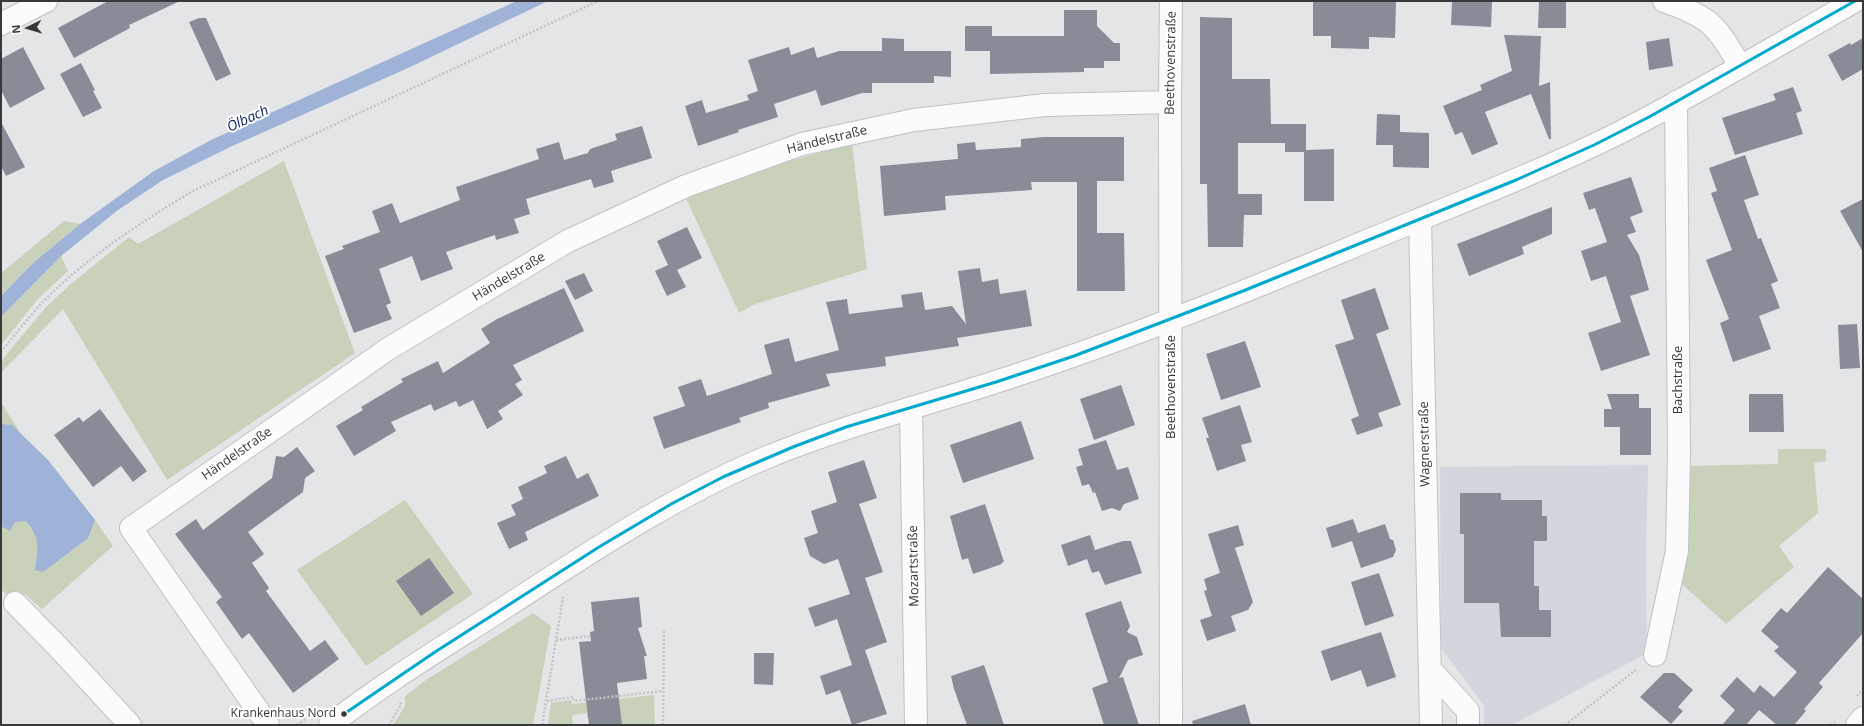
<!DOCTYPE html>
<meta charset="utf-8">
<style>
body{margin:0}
#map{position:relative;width:1864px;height:726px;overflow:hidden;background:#e4e5e7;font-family:"Open Sans",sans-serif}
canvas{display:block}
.frame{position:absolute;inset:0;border:2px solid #38383a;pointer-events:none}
.north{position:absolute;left:8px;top:8px;width:40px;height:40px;-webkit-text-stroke:3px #fff;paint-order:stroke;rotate:265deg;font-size:11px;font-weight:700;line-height:16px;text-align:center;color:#38383a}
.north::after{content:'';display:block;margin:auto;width:14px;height:18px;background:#38383a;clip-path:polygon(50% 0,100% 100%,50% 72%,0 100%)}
</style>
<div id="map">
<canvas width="1864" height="726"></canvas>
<div class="frame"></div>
<div class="north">N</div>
</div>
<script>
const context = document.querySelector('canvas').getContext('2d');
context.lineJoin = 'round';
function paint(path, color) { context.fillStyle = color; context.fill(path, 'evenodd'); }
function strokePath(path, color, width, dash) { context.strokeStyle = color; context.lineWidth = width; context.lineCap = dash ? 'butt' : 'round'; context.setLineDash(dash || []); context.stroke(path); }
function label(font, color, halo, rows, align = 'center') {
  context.font = font + ' "Open Sans",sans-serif'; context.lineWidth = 4; context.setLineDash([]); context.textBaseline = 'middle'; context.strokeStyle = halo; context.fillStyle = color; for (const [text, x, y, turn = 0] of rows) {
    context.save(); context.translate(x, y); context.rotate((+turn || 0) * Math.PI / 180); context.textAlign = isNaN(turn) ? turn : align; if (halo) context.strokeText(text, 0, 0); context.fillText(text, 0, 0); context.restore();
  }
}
paint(new Path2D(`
 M 1648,465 L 1646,554 L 1647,653 L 1512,725 L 1484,725 L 1484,706 L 1441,648 L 1440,467 Z`), '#d4d6dd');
paint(new Path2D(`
 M 852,143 L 867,269 L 753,305 L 739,313 L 685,196 L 763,169 Z
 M 284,161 L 355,353 L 167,480 L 63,309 L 1,373 L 1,361 L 45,308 L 72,283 L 129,237 L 138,244 Z
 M 64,221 L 80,224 L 33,263 L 1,296 L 1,273 Z
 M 61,256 L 68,271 L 38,299 L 1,345 L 1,317 Z
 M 1,402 L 23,437 L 48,460 L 95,520 L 113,546 L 42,609 L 26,595 L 6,594 L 1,589 Z
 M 1778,449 L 1826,449 L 1826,461 L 1814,463 L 1818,513 L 1779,546 L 1794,567 L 1726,624 L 1682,584 L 1688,555 L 1687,466 L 1778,464 Z
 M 405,500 L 473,594 L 366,666 L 297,570 Z
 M 533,613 L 551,626 L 533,725 L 393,725 L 405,706 L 405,696 L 426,680 Z
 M 654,695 L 655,725 L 622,725 L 596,717 L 587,718 L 587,713 L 572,715 L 573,725 L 548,725 L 551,703 L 571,700 L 572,704 Z`), '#c8d1ba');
paint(new Path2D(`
 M 517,1 L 548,1 L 408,68 L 230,147 L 163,180 L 118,210 L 61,256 L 1,317 L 1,296 L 33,263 L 80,224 L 154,171 L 211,140 Z
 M 1,424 L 12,425 L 48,460 L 95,520 L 88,538 L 43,572 L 35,570 C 38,547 41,539 26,521 L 15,522 L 10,531 L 1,526 Z`), '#9fb2d8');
paint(new Path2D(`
 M 108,1 L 180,1 L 129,25 L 130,28 L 74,58 L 58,28 Z
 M 1313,1 L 1396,1 L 1395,38 L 1369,37 L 1369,49 L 1331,48 L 1331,36 L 1313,36 Z
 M 1452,1 L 1492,1 L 1491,27 L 1451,25 Z
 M 1539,1 L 1566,1 L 1566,28 L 1538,28 Z
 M 1064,10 L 1097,10 L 1097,26 L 1114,43 L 1120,43 L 1120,61 L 1104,61 L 1104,68 L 1084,68 L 1084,72 L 990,74 L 990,51 L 965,51 L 965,26 L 992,26 L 992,36 L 1064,36 Z
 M 1200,17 L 1232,18 L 1232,79 L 1270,79 L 1271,124 L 1306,124 L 1306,150 L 1334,149 L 1334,201 L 1304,201 L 1304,152 L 1285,152 L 1285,143 L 1238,143 L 1238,194 L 1262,194 L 1262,215 L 1244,215 L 1243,247 L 1208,247 L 1207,184 L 1200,184 Z
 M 199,18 L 206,18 L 231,74 L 216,81 L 189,22 Z
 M 1504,35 L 1541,36 L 1539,86 L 1550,82 L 1551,139 L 1549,139 L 1531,94 L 1485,112 L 1498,144 L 1472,155 L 1462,132 L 1455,135 L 1443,106 L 1482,90 L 1480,85 L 1512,71 Z
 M 882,38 L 904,39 L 904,51 L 951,51 L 951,77 L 934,76 L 934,83 L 872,83 L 872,93 L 862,93 L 821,106 L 816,90 L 774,104 L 778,117 L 738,130 L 739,132 L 698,146 L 685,106 L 702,100 L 706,113 L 749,100 L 747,95 L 758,91 L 748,60 L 789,47 L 791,55 L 814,47 L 817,58 L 839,51 L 882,51 Z
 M 1669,38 L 1673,66 L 1649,70 L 1646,42 Z
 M 1863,38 L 1863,69 L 1842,81 L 1828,55 L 1850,43 L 1851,45 Z
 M 23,47 L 45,89 L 10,108 L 1,90 L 1,59 Z
 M 81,63 L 95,90 L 93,91 L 102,108 L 83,117 L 60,74 Z
 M 1793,87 L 1802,111 L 1796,113 L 1803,134 L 1735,155 L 1722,118 L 1776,100 L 1773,94 Z
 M 1377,114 L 1400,115 L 1400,132 L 1429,133 L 1429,168 L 1393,167 L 1393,145 L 1376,145 Z
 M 1,122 L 25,167 L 6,176 L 1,166 Z
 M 642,126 L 652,158 L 611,171 L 614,182 L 594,188 L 591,179 L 526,199 L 530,214 L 514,219 L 519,233 L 496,240 L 495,235 L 446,252 L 453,269 L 421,281 L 412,256 L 379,269 L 391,303 L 386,305 L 392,319 L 354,333 L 325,256 L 344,249 L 342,246 L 380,232 L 372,211 L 392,203 L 400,223 L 460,200 L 456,187 L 539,159 L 536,149 L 559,142 L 564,160 L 588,153 L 590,149 L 617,140 L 615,134 Z
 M 1044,137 L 1124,137 L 1124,181 L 1097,181 L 1097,233 L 1124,233 L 1125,291 L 1077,291 L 1077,182 L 1031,182 L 1032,190 L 945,196 L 946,210 L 884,216 L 880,166 L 958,159 L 957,144 L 975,142 L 976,150 L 1021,147 L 1021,139 Z
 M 1745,155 L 1759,195 L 1744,200 L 1758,239 L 1761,238 L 1778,281 L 1771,284 L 1780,308 L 1759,316 L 1771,349 L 1733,362 L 1720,323 L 1729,319 L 1706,260 L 1732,250 L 1711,193 L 1717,191 L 1709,168 Z
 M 1631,177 L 1643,212 L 1630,217 L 1636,232 L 1627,235 L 1639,255 L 1649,290 L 1630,296 L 1650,355 L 1601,371 L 1588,333 L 1621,322 L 1606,276 L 1591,281 L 1581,251 L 1607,242 L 1595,208 L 1589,210 L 1583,193 Z
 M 1863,199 L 1863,252 L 1840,211 Z
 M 1552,207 L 1552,234 L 1522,247 L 1524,254 L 1469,276 L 1457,244 Z
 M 687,227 L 702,258 L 677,270 L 686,287 L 667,296 L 655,271 L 668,265 L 657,241 Z
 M 980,268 L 982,282 L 998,279 L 1000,294 L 1026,290 L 1032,326 L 957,338 L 959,346 L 885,357 L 886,366 L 826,374 L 830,386 L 768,403 L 769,408 L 739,418 L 741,422 L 664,449 L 653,417 L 685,406 L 678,387 L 701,379 L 707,396 L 772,374 L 764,345 L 789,338 L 795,362 L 839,350 L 826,302 L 847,299 L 849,314 L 903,307 L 901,295 L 922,292 L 925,310 L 952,306 L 966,324 L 958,271 Z
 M 584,273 L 593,291 L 575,300 L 565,281 Z
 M 564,288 L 584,331 L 513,365 L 522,380 L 515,384 L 523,395 L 498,411 L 503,419 L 487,429 L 473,400 L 459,407 L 456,401 L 434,411 L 431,404 L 391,422 L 396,431 L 354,456 L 336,426 L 363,410 L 361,407 L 403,382 L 401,379 L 438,361 L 443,373 L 490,343 L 481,329 L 497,319 Z
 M 1375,288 L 1389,329 L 1376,334 L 1401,405 L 1378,413 L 1383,426 L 1357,435 L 1351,419 L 1359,416 L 1335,345 L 1354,339 L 1341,300 Z
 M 1857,324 L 1860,368 L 1840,369 L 1838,325 Z
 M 1245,341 L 1261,387 L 1221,400 L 1206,354 Z
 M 1121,385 L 1135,425 L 1094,440 L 1080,399 Z
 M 1607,394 L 1639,394 L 1639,408 L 1651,408 L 1651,455 L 1620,455 L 1620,427 L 1604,427 L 1604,409 L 1612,409 Z
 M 1749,394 L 1783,394 L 1784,432 L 1749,432 Z
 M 1240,405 L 1252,442 L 1241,445 L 1246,461 L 1217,471 L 1206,438 L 1209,438 L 1202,418 Z
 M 100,409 L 147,471 L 133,482 L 121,466 L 93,487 L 54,435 L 79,417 L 83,422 Z
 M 1021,421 L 1034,459 L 963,483 L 950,445 Z
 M 1106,440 L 1117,470 L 1128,467 L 1139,499 L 1124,504 L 1120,511 L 1112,508 L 1102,511 L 1095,492 L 1093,493 L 1089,484 L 1082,486 L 1076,467 L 1083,465 L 1078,449 Z
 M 297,447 L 315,471 L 305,478 L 303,492 L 248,532 L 264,554 L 252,563 L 269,588 L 266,591 L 310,651 L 325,640 L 339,659 L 293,693 L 249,633 L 242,639 L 216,602 L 222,597 L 175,534 L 196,519 L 203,530 L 272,478 L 276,456 L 284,457 Z
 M 566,456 L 577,479 L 588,473 L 599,496 L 525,532 L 528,540 L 509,549 L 497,523 L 516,515 L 511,505 L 523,499 L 518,487 L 547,473 L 544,466 Z
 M 864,460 L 877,498 L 859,504 L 883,572 L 865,578 L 887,642 L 865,650 L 887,714 L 852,725 L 840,690 L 826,695 L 820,676 L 852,665 L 837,619 L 815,627 L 808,608 L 850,594 L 838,559 L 824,564 L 810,556 L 804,538 L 818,533 L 811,511 L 837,502 L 828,472 Z
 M 1460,493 L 1501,493 L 1501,500 L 1542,500 L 1542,516 L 1547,516 L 1547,541 L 1534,541 L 1534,586 L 1539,586 L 1539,610 L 1551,610 L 1551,637 L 1501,637 L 1499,603 L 1464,603 L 1464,534 L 1460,534 Z
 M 985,504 L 1004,562 L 1001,563 L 1002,564 L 973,574 L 968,558 L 962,560 L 950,516 Z
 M 1353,519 L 1358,533 L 1385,524 L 1390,539 L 1393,540 L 1396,550 L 1393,557 L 1361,568 L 1352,541 L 1332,548 L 1326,528 Z
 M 1238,525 L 1244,545 L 1235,548 L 1253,602 L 1248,610 L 1231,616 L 1236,631 L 1207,641 L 1200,620 L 1212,616 L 1204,591 L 1207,590 L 1204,579 L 1220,573 L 1208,534 Z
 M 1090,535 L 1095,550 L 1123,541 L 1131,541 L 1142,573 L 1105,585 L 1099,571 L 1092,573 L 1087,559 L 1068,566 L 1061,545 Z
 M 429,558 L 454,593 L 421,616 L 396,581 Z
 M 1828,567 L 1863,599 L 1863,633 L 1819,683 L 1823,687 L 1804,709 L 1806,711 L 1794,725 L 1777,725 L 1759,710 L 1746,725 L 1722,725 L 1735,710 L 1720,696 L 1737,677 L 1754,693 L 1760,685 L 1774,697 L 1797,672 L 1774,651 L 1779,647 L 1761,631 L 1781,608 L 1787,613 Z
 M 1379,573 L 1394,616 L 1365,626 L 1351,582 Z
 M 639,597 L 642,627 L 638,628 L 647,656 L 644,656 L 647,679 L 617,683 L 622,725 L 589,725 L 579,642 L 591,641 L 590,632 L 594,631 L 591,602 Z
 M 1121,601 L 1130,626 L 1127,632 L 1137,637 L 1143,655 L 1128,660 L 1119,678 L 1123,677 L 1139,725 L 1104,725 L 1092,688 L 1108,682 L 1085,613 Z
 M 1381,632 L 1396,677 L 1367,687 L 1361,670 L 1331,681 L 1321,651 Z
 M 754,653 L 774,653 L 773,685 L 754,684 Z
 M 984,665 L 1004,725 L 967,725 L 954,689 L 951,676 Z
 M 1664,673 L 1674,673 L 1693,690 L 1678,707 L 1683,711 L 1671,724 L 1640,697 Z
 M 1245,704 L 1251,725 L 1193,725 L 1192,721 Z`), '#888c96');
const minor = new Path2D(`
 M 1664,1 C 1679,6 1694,12 1707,21 C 1721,32 1731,51 1740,66
 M 1,24 L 46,1
 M 1420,219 L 1431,725
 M 911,408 L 916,725
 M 15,603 L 59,648 L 130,725
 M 1655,655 L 1677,551 L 1679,452 L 1676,102
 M 1430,669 L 1468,711 L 1468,725
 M 268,725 L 131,528 L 388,349 L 568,241 L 686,186 L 802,144 L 914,120 L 1045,105 L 1170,102
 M 330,725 C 386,681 447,645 507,606 C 589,553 674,496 765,458 C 831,431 899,412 967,391 C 1035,370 1102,346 1168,321 C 1251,290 1332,255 1413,222 C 1482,194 1550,167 1617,134 C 1698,93 1776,46 1855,1
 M 1171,725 L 1170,102 L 1171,1
 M 1857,725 L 1863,718`);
strokePath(minor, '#c1c1c3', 24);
strokePath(new Path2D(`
 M 1,352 C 17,333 32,312 51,294 C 92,254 142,222 191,192 L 598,1
 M 556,640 L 590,636
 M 1857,696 L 1863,689
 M 547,701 L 573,697 L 574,701 L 663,691
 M 297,725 L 308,717
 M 389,725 L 401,705 L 400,701
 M 542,725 L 563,597
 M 663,725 L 664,630
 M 1565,725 L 1637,669
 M 1831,725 L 1835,721`), '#c4c4c5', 2.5, [2, 2]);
strokePath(minor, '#fbfbfb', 22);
strokePath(new Path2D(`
 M 344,714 L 435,652 L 599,547 L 673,503 L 723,477 L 793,447 L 846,427 L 996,382 L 1074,356 L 1243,291 L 1516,180 L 1594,145 L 1649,117 L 1855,1`), '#00a9ce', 3);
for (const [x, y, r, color] of [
 [344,714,3.5,"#38383a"]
]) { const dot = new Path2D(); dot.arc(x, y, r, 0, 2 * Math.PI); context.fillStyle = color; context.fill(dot); strokePath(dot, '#fff', 1.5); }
label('12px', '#38383a', '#fff', [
 ["Krankenhaus Nord",336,714]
], 'right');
label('13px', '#38383a', '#fff', [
 ["Beethovenstraße",1171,63,-89],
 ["Händelstraße",827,140,-14],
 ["Händelstraße",509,277,-31],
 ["Bachstraße",1678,380,-90],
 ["Beethovenstraße",1171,387,-90],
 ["Wagnerstraße",1425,444,-91],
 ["Händelstraße",237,454,-35],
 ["Mozartstraße",914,566,-91]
]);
label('italic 14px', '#0e2463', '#fff', [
 ["Ölbach",248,119,-25]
]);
</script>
